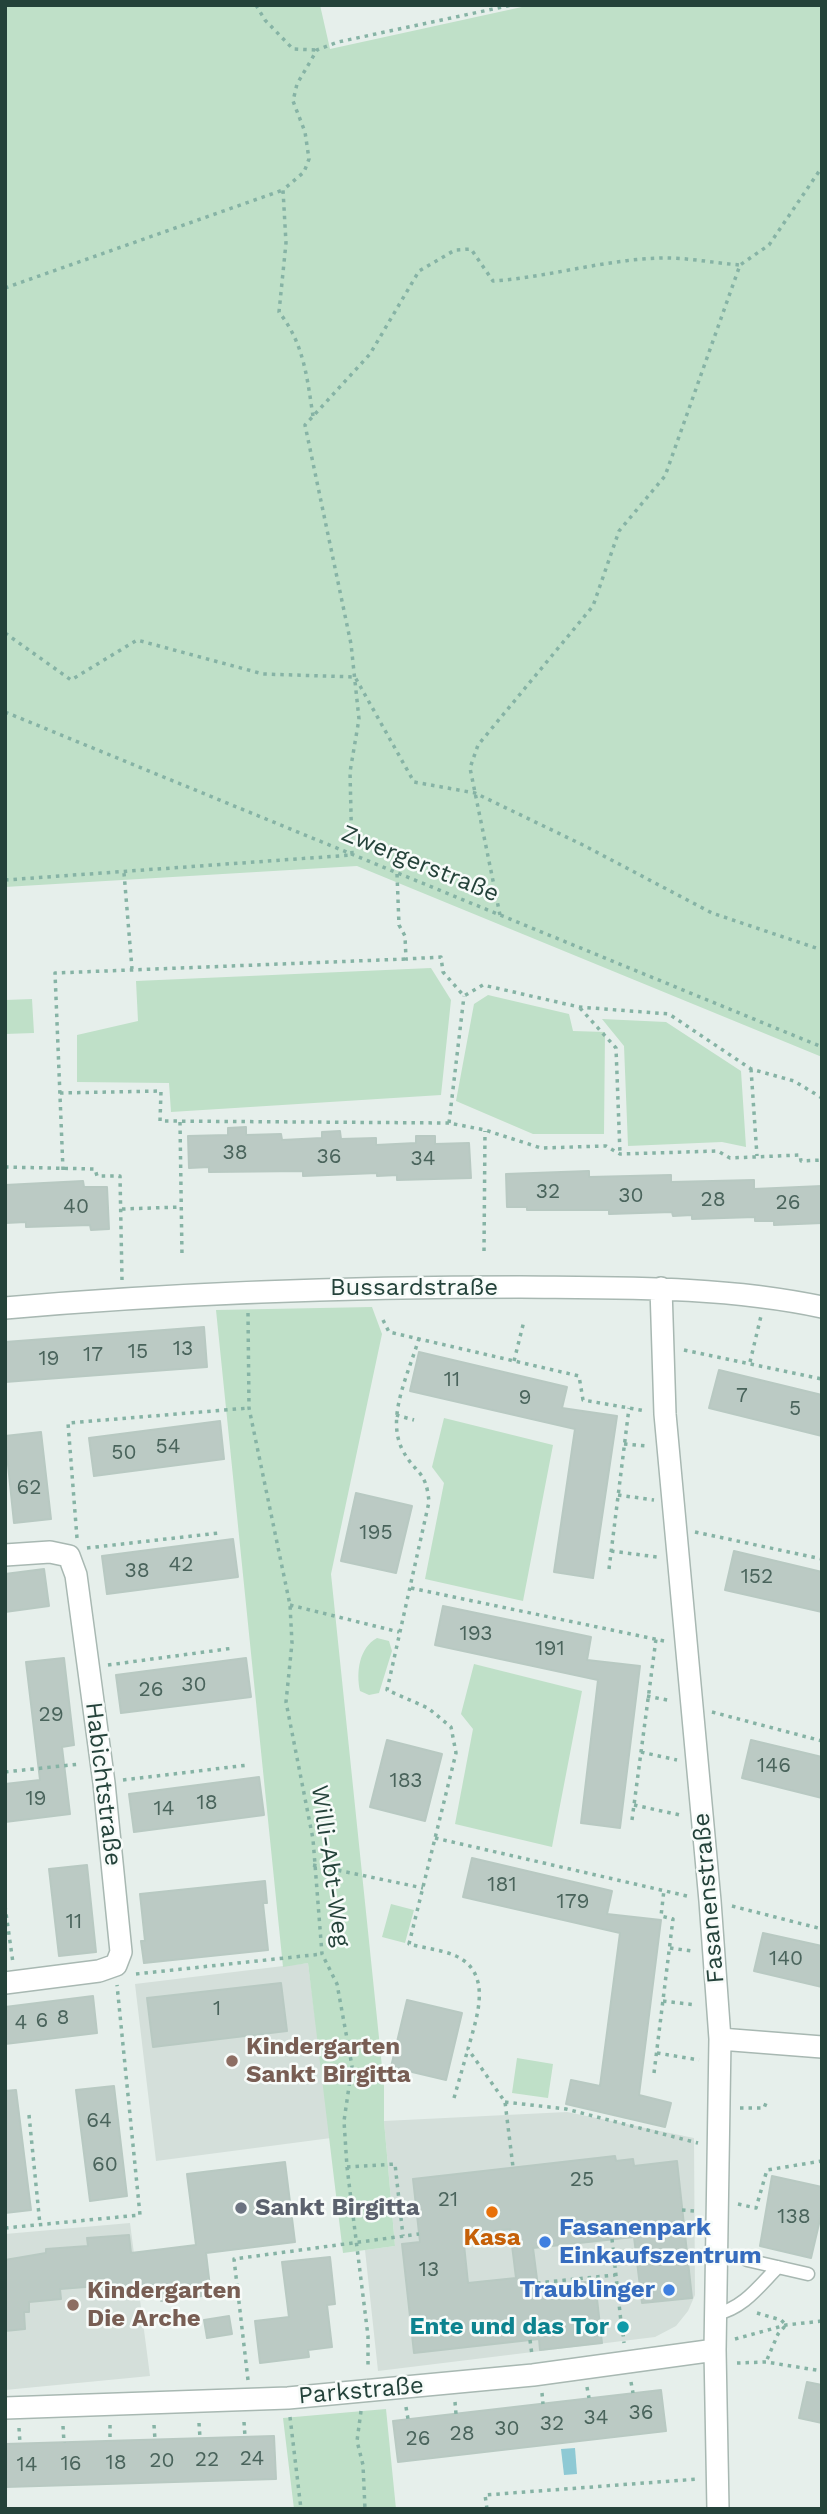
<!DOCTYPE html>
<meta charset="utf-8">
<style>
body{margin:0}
#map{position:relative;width:827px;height:2514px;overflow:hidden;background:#e6efeb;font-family:"Work Sans",sans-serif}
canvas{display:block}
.frame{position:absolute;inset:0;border:7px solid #24423a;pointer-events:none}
</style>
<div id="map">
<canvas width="827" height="2514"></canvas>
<div class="frame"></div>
</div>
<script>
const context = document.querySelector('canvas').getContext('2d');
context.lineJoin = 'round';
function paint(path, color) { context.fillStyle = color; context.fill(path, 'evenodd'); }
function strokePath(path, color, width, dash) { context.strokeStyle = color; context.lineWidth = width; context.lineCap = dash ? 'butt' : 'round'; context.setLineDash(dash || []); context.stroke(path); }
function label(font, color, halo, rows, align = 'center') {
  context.font = font + ' "Work Sans",sans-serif'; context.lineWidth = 5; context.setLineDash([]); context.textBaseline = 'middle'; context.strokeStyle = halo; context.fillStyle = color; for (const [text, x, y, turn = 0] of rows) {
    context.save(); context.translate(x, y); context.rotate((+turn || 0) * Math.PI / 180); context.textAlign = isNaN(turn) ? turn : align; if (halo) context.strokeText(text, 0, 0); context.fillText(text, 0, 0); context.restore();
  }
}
paint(new Path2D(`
 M 308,1963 L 331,2138 L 156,2161 L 135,1984 Z
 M 567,2112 L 694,2138 L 695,2295 L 688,2311 L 676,2326 L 655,2337 L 378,2371 L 365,2250 L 395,2246 L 384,2121 Z
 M 130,2223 L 150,2376 L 5,2390 L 5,2234 Z`), '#d4dfda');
paint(new Path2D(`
 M 5,5 L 320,5 L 330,49 L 531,5 L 822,5 L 822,1057 L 357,866 L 5,887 Z
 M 431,968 L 451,1000 L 441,1095 L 171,1112 L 169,1083 L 77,1082 L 77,1035 L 138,1021 L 136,981 Z
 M 488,995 L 569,1014 L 573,1031 L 605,1032 L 604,1134 L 533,1134 L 456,1101 L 474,1004 Z
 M 32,999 L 34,1033 L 5,1034 L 5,1000 Z
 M 602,1019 L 666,1022 L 741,1071 L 746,1147 L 722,1142 L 628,1146 L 624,1046 Z
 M 372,1307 L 382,1334 L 331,1574 L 384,2086 L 384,2121 L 395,2246 L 343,2253 L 308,1963 L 283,1967 L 216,1310 Z
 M 444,1418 L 553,1445 L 523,1601 L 425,1579 L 444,1483 L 432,1467 Z
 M 377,1638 L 389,1641 L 392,1651 L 379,1693 L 369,1695 L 360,1691 C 356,1672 359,1648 377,1638 Z
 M 474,1664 L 582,1691 L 552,1847 L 455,1824 L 473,1729 L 461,1714 Z
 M 391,1904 L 414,1910 L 405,1943 L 382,1937 Z
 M 517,2058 L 553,2064 L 548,2098 L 512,2093 Z
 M 386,2409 L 396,2509 L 294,2509 L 283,2418 Z`), '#bfe0c8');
paint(new Path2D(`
 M 575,2448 L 577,2474 L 564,2475 L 561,2449 Z`), '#8ec9d4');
const building = new Path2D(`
 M 246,1127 L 246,1135 L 281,1134 L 282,1140 L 322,1138 L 322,1132 L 340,1131 L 341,1139 L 376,1138 L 376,1145 L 416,1143 L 416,1136 L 435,1136 L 435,1144 L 469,1143 L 471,1178 L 397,1180 L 397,1175 L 377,1176 L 377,1173 L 303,1176 L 303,1171 L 209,1172 L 209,1167 L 189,1168 L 188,1136 L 228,1135 L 228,1128 Z
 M 589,1171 L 589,1177 L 671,1175 L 671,1182 L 754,1180 L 754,1189 L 822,1186 L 822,1223 L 774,1225 L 774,1221 L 755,1221 L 755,1217 L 692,1219 L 692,1215 L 673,1216 L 672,1212 L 609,1214 L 609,1210 L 527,1210 L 527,1207 L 507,1207 L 506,1174 Z
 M 83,1181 L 84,1187 L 107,1187 L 109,1229 L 91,1230 L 90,1225 L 26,1227 L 26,1222 L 5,1223 L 5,1185 Z
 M 204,1327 L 207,1367 L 5,1382 L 5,1342 Z
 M 419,1352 L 567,1387 L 562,1408 L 617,1416 L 593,1578 L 554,1572 L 575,1429 L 410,1391 Z
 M 719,1370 L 822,1395 L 822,1436 L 709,1408 Z
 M 220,1421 L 224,1459 L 94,1476 L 89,1438 Z
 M 41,1432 L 51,1519 L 14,1523 L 5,1436 Z
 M 356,1493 L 412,1506 L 396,1573 L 341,1561 Z
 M 233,1539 L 238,1577 L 107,1594 L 102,1556 Z
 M 734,1551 L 822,1572 L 822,1612 L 725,1590 Z
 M 44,1569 L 49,1606 L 5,1612 L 5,1574 Z
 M 443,1606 L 591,1637 L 587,1660 L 640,1666 L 620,1828 L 581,1823 L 598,1680 L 435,1645 Z
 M 64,1658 L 74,1745 L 62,1747 L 70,1814 L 5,1822 L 5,1784 L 40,1780 L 26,1662 Z
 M 246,1658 L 251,1697 L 121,1713 L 116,1675 Z
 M 387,1740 L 442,1754 L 425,1821 L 370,1807 Z
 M 751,1740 L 822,1757 L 822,1798 L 742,1778 Z
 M 259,1777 L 264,1815 L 134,1832 L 129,1794 Z
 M 472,1858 L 612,1891 L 607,1914 L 661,1920 L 639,2095 L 671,2103 L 665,2127 L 566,2104 L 571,2080 L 600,2086 L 620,1933 L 463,1897 Z
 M 87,1865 L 96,1952 L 59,1956 L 49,1869 Z
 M 265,1881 L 267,1903 L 263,1903 L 268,1950 L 144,1963 L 141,1941 L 145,1941 L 140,1894 Z
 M 763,1933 L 822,1946 L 822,1987 L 754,1971 Z
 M 281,1983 L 287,2031 L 153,2047 L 147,1998 Z
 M 93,1996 L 97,2033 L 5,2044 L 5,2007 Z
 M 407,2000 L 462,2013 L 446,2080 L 391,2067 Z
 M 114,2086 L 127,2196 L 90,2201 L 76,2090 Z
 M 16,2090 L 31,2210 L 5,2213 L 5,2091 Z
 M 615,2156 L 616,2161 L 633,2159 L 634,2166 L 677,2161 L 692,2298 L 642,2303 L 634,2237 L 533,2248 L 538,2287 L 595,2281 L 602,2343 L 540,2350 L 539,2339 L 414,2353 L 402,2244 L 420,2242 L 413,2179 ZM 510,2229 L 516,2278 L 468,2283 L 463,2235 Z
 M 285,2162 L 295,2242 L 206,2253 L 211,2295 L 161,2301 L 160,2292 L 143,2294 L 142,2288 L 99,2291 L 98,2286 L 60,2289 L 61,2299 L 29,2302 L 29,2312 L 24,2312 L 25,2329 L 5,2331 L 5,2260 L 46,2253 L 46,2249 L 88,2246 L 87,2238 L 129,2235 L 131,2253 L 196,2245 L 187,2174 Z
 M 772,2176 L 822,2187 L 822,2211 L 811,2258 L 760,2246 Z
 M 330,2257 L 335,2304 L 327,2305 L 332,2347 L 308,2350 L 309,2357 L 260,2363 L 255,2321 L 289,2317 L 282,2262 Z
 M 229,2316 L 232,2334 L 207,2338 L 204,2320 Z
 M 807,2382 L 822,2385 L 822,2423 L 799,2418 Z
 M 661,2390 L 666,2431 L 398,2462 L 393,2421 Z
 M 274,2436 L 276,2479 L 5,2487 L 5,2444 Z`);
paint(building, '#bbcac4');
strokePath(building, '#b8c9c2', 2);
const service = new Path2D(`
 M 747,2260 L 808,2274
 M 716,2314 C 744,2308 759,2286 778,2267`);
const minor = new Path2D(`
 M 661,1288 L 665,1414 L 710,1901 L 720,2039 L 715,2350 L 718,2509
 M 5,1308 C 177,1293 348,1287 520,1287 C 622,1288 722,1286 822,1307
 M 5,1555 L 50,1552 L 69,1556 L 76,1575 L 104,1783 L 121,1952 L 116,1965 L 99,1971 L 5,1983
 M 720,2039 L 822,2047
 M 5,2408 L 288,2398 L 533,2375 L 715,2350`);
strokePath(service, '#a8b8b2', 15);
strokePath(minor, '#a8b8b2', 24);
strokePath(new Path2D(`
 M 256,5 L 265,20 L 293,49 L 317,50
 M 5,288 L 283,190
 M 313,416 C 307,377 304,344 279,312 L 286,243 L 283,190 L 304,172 L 309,159 L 305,132 L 293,101 L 297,84 L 317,50 L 338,42 L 512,5
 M 5,633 L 71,680 L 137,640 L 263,674 L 355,677 L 414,782 L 475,793 L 583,845 L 712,913 L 822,950
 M 5,712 L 822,1047
 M 124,873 L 132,969
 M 397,874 L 399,925 L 405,936 L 406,959 L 441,957 L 443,972 L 464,996 L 483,985 L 579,1007 L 669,1014 L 751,1069 L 794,1081 L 822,1098
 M 5,880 L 352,855 L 350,772 L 359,719 L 351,644 L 305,425 L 370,354 L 419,271 L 455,250 L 471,249 L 493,281 C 549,277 603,260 659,258 C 685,257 714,263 740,265
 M 500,915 L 470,768 L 478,745 L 593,606 L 619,531 L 665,476 L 740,265 L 769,245 L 822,167
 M 580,1008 L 616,1048 L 620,1154
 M 751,1069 L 757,1156
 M 60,1093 L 161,1091 L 160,1121 L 449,1123 L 485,1130 L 541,1148 L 606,1146 L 620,1154 L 718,1151 L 730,1158 L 800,1155 L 801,1161 L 822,1160
 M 180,1122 L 182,1256
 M 449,1123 L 464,996
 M 5,1167 L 95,1169 L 97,1176 L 120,1176 L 122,1280
 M 63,1170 L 55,973 L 406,959
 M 122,1209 L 181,1207
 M 484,1251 L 485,1131
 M 248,1313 L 249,1408 L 290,1605 L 292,1643 L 286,1702 L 313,1839 L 322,1954 L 337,1984 L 352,2066 L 344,2121 L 347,2167 L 368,2336 L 368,2369
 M 383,1320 L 389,1332 L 579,1376 L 583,1400 L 646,1411
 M 419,1338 C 409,1373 386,1416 402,1449 C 415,1475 426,1468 429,1502 L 387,1690 L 428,1708 L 451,1727 L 456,1753 L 409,1944 C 424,1948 443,1950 456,1956 C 494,1974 476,2019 468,2049 L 505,2102 L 513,2167
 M 684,1350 L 822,1379
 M 514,1361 L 524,1321
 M 750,1362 L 761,1316
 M 396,1415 L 414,1420
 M 624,1444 L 647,1446
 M 618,1495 L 654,1500
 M 695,1532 L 822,1559
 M 77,1538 L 68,1423 L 249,1408
 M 87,1548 L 219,1533
 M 611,1551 L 657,1557
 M 609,1569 L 629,1408
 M 411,1588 L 664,1641
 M 290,1605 L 399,1632
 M 108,1665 L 234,1648
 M 647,1696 L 672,1701
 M 712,1712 L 822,1741
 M 641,1752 L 677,1760
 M 5,1772 L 80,1764
 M 123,1780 L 248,1765
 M 634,1805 L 680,1815
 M 632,1820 L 656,1639
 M 435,1838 L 687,1896
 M 313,1865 L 423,1888
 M 5,1906 L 13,1963
 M 732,1906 L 822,1929
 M 670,1948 L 692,1951
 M 136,1974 L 322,1954
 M 663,2001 L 696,2005
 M 657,2053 L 699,2060
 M 654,2073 L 673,1919 L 661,1916 L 664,1890
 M 454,2098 L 468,2049
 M 505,2102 L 566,2109 L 698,2143
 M 740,2108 L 764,2108 L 766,2103
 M 29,2115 L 40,2225
 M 347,2167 L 395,2164 L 403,2236
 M 738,2204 L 756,2208 L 767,2170 L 822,2161
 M 682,2210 L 695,2211
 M 5,2228 L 140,2215 L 117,1985
 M 612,2239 L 621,2322
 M 537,2283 L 615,2275
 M 757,2313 L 781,2320 L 786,2325 L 778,2334 L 766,2362
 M 623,2333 L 624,2343
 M 735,2339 L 786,2325 L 822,2321
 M 530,2340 L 532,2355
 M 737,2363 L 766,2362 L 822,2371
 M 248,2380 L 234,2259 L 419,2234
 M 631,2382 L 633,2393
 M 587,2387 L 589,2398
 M 542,2393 L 543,2404
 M 455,2402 L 456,2414
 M 406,2407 L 408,2419
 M 361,2411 L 357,2441 L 363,2465 L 365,2509
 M 290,2417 L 301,2509
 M 244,2422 L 245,2437
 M 199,2423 L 200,2438
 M 110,2425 L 110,2441
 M 154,2425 L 155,2440
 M 63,2426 L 64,2443
 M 19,2428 L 20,2444
 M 487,2509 L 485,2495 L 698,2479`), '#86b3a5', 3.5, [3.5, 5]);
strokePath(service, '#fff', 12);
strokePath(minor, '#fff', 21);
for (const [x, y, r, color] of [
 [232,2061,7,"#8d6e63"],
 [241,2208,7,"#6b7280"],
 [492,2212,7,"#e8710a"],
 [545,2242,7,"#3f7fe0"],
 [669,2290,7,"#3f7fe0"],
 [73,2305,7,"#8d6e63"],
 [623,2327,7,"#0f9aa8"]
]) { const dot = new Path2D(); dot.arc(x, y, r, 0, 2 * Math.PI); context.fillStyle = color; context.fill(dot); strokePath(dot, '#f7fbf9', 2.5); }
label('21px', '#4a645c', null, [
 ["38",235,1153],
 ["36",329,1157],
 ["34",423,1159],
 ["32",548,1192],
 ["30",631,1196],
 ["28",713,1200],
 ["26",788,1203],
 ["40",76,1207],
 ["13",183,1349],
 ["15",138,1352],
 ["17",93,1355],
 ["19",49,1359],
 ["11",452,1380],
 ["7",742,1396],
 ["9",525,1398],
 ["5",795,1409],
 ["54",168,1447],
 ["50",124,1453],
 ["62",29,1488],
 ["195",376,1533],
 ["42",181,1565],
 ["38",137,1571],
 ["152",757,1577],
 ["193",476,1634],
 ["191",550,1649],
 ["30",194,1685],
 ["26",151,1690],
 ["29",51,1715],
 ["146",774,1766],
 ["183",406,1781],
 ["19",36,1799],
 ["18",207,1803],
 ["14",164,1809],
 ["181",502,1885],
 ["179",573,1902],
 ["11",74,1922],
 ["140",786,1959],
 ["1",217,2009],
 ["8",63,2018],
 ["6",42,2021],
 ["4",21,2023],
 ["64",99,2121],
 ["60",105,2165],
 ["25",582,2180],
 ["21",448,2200],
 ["138",794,2217],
 ["13",429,2270],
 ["36",641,2413],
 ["34",596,2418],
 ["32",552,2424],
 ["30",507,2429],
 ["28",462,2434],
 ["26",418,2439],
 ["24",252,2459],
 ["22",207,2460],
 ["20",162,2461],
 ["18",116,2463],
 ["16",71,2464],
 ["14",27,2465]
]);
label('24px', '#24423a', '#f7fbf9', [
 ["Zwergerstraße",420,864,22],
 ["Bussardstraße",414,1288],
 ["Habichtstraße",103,1784,83],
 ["Willi-Abt-Weg",330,1866,82],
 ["Fasanenstraße",709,1898,-95],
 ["Parkstraße",361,2391,-5]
]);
label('bold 24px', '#785e54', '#f7fbf9', [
 ["Kindergarten",246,2047],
 ["Sankt Birgitta",246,2075],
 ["Kindergarten",87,2291],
 ["Die Arche",87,2319]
], 'left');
label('bold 24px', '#5b616d', '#f7fbf9', [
 ["Sankt Birgitta",255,2208]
], 'left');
label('bold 24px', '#366cbe', '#f7fbf9', [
 ["Fasanenpark",559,2228],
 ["Einkaufszentrum",559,2256],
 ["Traublinger",655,2290,"right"]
], 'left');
label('bold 24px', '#c56008', '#f7fbf9', [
 ["Kasa",492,2238]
]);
label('bold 24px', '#0d838f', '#f7fbf9', [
 ["Ente und das Tor",609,2327]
], 'right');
</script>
